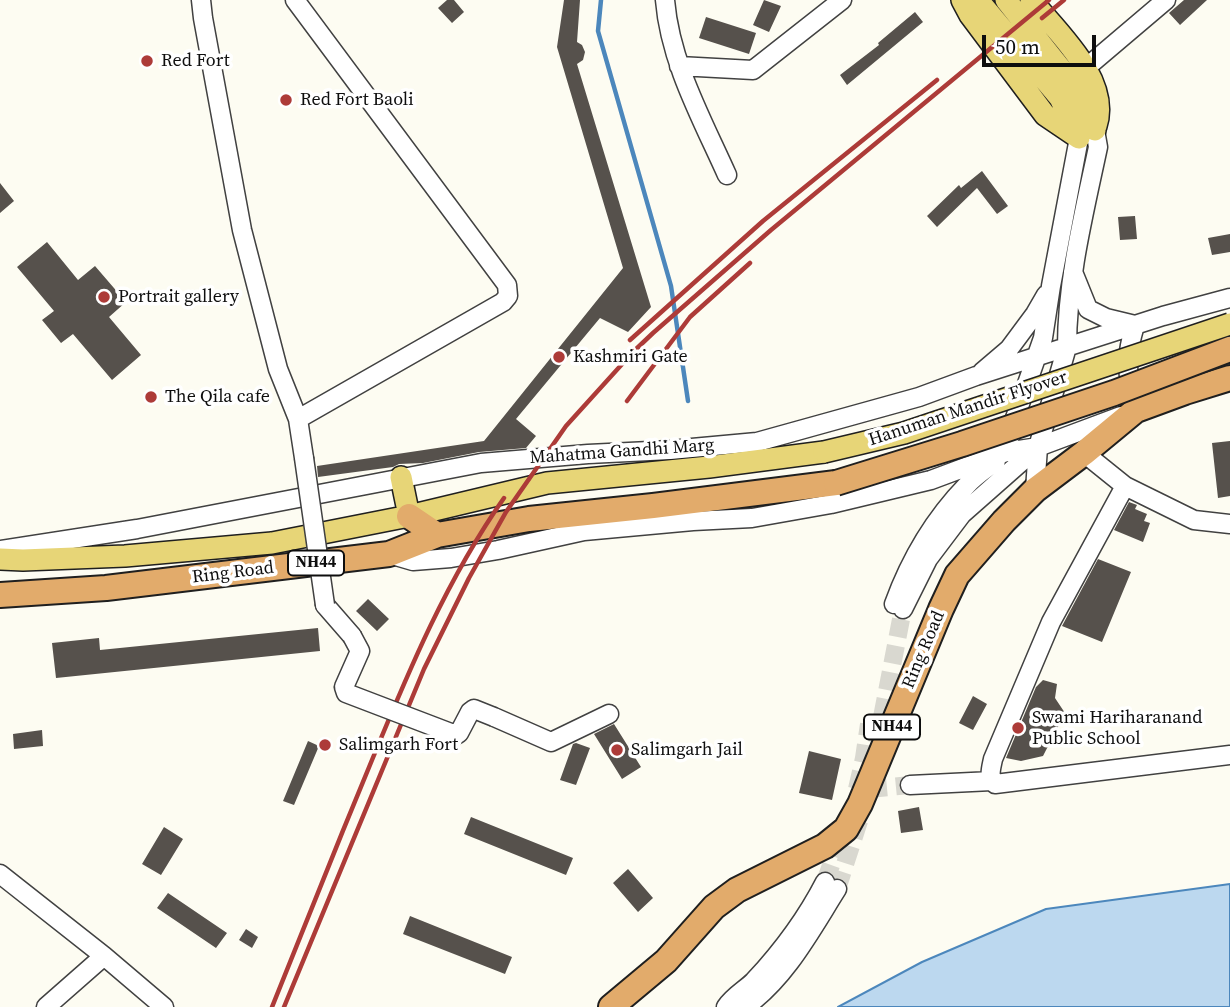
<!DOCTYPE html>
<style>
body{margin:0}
#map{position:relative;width:1230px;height:1007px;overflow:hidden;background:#fdfcf2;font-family:"Source Serif 4",serif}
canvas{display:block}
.scale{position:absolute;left:982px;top:35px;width:114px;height:32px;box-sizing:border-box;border:4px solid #0e0e0e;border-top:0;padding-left:9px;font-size:21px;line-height:24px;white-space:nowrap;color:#0e0e0e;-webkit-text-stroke:5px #fff;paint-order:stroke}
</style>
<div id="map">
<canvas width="1230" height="1007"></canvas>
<div class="scale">50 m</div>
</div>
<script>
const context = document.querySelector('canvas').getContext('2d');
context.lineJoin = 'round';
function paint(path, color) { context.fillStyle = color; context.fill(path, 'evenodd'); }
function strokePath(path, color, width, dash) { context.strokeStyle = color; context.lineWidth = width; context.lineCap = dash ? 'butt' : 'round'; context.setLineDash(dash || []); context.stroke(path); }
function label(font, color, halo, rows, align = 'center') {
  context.font = font + ' "Source Serif 4",serif'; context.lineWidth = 7; context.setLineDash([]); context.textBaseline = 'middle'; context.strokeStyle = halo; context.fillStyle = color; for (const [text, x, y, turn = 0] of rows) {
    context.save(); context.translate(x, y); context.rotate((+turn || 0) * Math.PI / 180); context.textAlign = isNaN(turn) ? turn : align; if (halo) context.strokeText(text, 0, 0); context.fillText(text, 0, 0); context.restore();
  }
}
const water = new Path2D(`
 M 1230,884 L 1230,1007 L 838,1007 L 922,962 L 1046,909 Z`);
paint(water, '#bcd8ef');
strokePath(water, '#4c87bc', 2);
strokePath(new Path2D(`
 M 601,0 L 598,31 L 671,286 L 688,401`), '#4c87bc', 4.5);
paint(new Path2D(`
 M 447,0 L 454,0 L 464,12 L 452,23 L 438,8 Z
 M 564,0 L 580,0 L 577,42 L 582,45 L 585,52 L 583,60 L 577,64 L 651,307 L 628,332 L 600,318 L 516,419 L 536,436 L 526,448 L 479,452 L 423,463 L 399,464 L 393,467 L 318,477 L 317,466 L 484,441 L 623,268 L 557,47 Z
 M 764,0 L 781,6 L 769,32 L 753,25 Z
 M 1184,0 L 1207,0 L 1180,25 L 1169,13 Z
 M 915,12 L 923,22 L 847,85 L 840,75 L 879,45 L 878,43 Z
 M 706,17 L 756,33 L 749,54 L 699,38 Z
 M 982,171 L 1008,206 L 997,214 L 977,188 L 937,227 L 927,216 L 959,185 L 961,188 Z
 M 0,183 L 14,201 L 0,213 Z
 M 1135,216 L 1137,239 L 1120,240 L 1118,217 Z
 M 1230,234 L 1230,252 L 1212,255 L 1208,238 Z
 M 47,242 L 78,280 L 95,266 L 126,302 L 109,317 L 141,355 L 112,380 L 73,334 L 61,343 L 42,320 L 54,311 L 17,267 Z
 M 1230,441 L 1230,496 L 1218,498 L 1212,443 Z
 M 1129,502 L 1137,505 L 1135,509 L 1147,514 L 1144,521 L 1150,523 L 1143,542 L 1114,530 Z
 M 1098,559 L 1131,572 L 1102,642 L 1062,626 Z
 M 368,599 L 389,619 L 377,631 L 356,611 Z
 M 318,628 L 320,651 L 56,678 L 52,643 L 99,638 L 100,650 Z
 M 1043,680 L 1057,684 L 1055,698 L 1065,713 L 1043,756 L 1021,761 L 1006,758 L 1036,687 Z
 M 973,696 L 987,704 L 973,730 L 959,723 Z
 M 614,724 L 641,767 L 622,779 L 594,734 Z
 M 42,730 L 43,746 L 14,749 L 13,734 Z
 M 308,741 L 319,746 L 294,805 L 283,801 Z
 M 576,743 L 590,748 L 576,785 L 560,780 L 573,744 Z
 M 809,751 L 841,759 L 832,800 L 799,793 Z
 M 919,807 L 923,830 L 901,833 L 898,811 Z
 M 471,817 L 573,858 L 566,875 L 464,834 Z
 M 164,827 L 183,839 L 161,875 L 142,864 Z
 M 628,869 L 653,898 L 638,912 L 613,883 Z
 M 168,893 L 227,933 L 216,948 L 157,908 Z
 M 410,916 L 512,957 L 505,974 L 403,934 Z
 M 246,929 L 258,937 L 252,948 L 239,940 Z`), '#56514c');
strokePath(new Path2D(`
 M 877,743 L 903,609
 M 857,789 L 864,758 L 869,724
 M 869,789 L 910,785
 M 825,882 L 843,832
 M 837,889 L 860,818`), '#d9d8d0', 18, [18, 9]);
const minor = new Path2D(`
 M 201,0 L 203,18 L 242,230 L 278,369 L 298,419 L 304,458
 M 295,0 L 507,285 L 508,296 L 503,302 L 298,419
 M 665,0 C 670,62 702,119 727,175
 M 679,66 L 753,70 L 842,0
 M 1087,67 L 1166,0
 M 1073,272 L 1088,309 L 1106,318 L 1135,325 C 1126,356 1126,368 1133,398
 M 982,372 L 1009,349 L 1035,314 L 1046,295
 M 1011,435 L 1015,418 L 1043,338 L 1051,286 L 1079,138
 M 1084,453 L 1125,486 L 1194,520 L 1230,524
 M 1125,486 L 1051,622 L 993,759 C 991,769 988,777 995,784 L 1230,755
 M 1035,490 L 1038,447 L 1067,347 C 1067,280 1084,213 1098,147 L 1095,130
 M 0,550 L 137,529 L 481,463 L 588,454 L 670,450 L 757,442 L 919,397 L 976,376 L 1163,316 L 1230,298
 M 389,554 L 413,561 L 451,558 L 498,550 L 584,531 L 693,521 L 752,518 L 831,504 L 931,480 L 1006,452 L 1038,447 L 1121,416
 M 894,604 C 910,560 933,520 967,485 C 975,476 986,469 996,461
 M 325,605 L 352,636
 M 903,609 L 928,559 L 962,514 L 1038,447
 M 494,717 L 551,742 L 609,714
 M 910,785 L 992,781
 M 0,874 L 104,956 L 164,1007
 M 46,1007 L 104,956
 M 726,1007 C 733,996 745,990 754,981 C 782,951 807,917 825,882
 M 745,1007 C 786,978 811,930 837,889`);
const major = new Path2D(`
 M 962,0 L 970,15 L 1045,115 L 1079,138
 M 978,0 L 1060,98 L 1078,136
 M 1006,0 L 1069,79 L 1081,98 L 1095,130
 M 1031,0 C 1058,33 1111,80 1096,126
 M 401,477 L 409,516
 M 0,559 L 23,560 L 125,556 L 272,543 L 409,516 L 547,483 L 709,467 L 824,452`);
const highway = new Path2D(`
 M 409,516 L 437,535
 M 0,595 L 106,588 L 389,554 L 437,535 L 529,519 L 653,506 L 836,483
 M 611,1007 L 666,961 L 714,907 L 737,890 L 825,846 L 846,829 L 860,804 L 941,609 L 957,575 L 1004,521 L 1035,490 L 1084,453 L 1136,410 L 1185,392 L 1230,378`);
strokePath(minor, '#414141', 21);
strokePath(major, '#1f1f1f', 24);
strokePath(highway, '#1f1f1f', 28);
strokePath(minor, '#fff', 18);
strokePath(major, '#e7d577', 21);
strokePath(highway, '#e2ab6b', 24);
strokePath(new Path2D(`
 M 1042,18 L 1064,0
 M 630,340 L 763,221 L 937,80
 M 627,401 L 690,317 L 750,263
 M 272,1007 C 305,924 338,842 372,760 C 409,670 447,579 504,498
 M 284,1007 L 424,669 L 469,578 L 506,512 L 566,426 L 633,352 L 653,333 L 771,230 L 1049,0`), '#ad3b38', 4.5);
const minorBridge = new Path2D(`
 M 304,458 L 325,605
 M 352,636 L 360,651 L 344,687 L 346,693 L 456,735 L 459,733 L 470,712 L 474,709 L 494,717`);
const majorBridge = new Path2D(`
 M 824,452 L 904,433 L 1230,324`);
const highwayBridge = new Path2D(`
 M 836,483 L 962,444 L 1114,393 L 1230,349`);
strokePath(minorBridge, '#414141', 21, []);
strokePath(majorBridge, '#1f1f1f', 24, []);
strokePath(highwayBridge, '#1f1f1f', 28, []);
strokePath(minorBridge, '#fff', 18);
strokePath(majorBridge, '#e7d577', 21);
strokePath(highwayBridge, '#e2ab6b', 24);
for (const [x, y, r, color] of [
 [147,61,7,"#ad3b38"],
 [286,100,7,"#ad3b38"],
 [104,297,7,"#ad3b38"],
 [559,357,7,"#ad3b38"],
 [151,397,7,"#ad3b38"],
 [1018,728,7,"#ad3b38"],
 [325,745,7,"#ad3b38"],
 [617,750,7,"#ad3b38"]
]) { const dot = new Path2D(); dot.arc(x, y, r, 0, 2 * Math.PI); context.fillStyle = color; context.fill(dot); strokePath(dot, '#fff', 2.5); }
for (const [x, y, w] of [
 [316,563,56],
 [892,727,56]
]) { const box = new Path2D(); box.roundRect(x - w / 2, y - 12.5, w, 25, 5); context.fillStyle = '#fff'; context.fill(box); strokePath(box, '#0e0e0e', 2); }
label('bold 16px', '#0e0e0e', null, [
 ["NH44",316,563],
 ["NH44",892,727]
]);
label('18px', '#0e0e0e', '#fff', [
 ["Red Fort",161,61],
 ["Red Fort Baoli",300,100],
 ["Portrait gallery",118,297],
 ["Kashmiri Gate",573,357],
 ["The Qila cafe",165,397],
 ["Swami Hariharanand",1032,718],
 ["Public School",1032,739],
 ["Salimgarh Fort",339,745],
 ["Salimgarh Jail",631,750]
], 'left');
label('18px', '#0e0e0e', '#fff', [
 ["Hanuman Mandir Flyover",968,409,-18],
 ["Mahatma Gandhi Marg",622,452,-4],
 ["Ring Road",233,573,-7],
 ["Ring Road",924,650,-67]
]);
</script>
